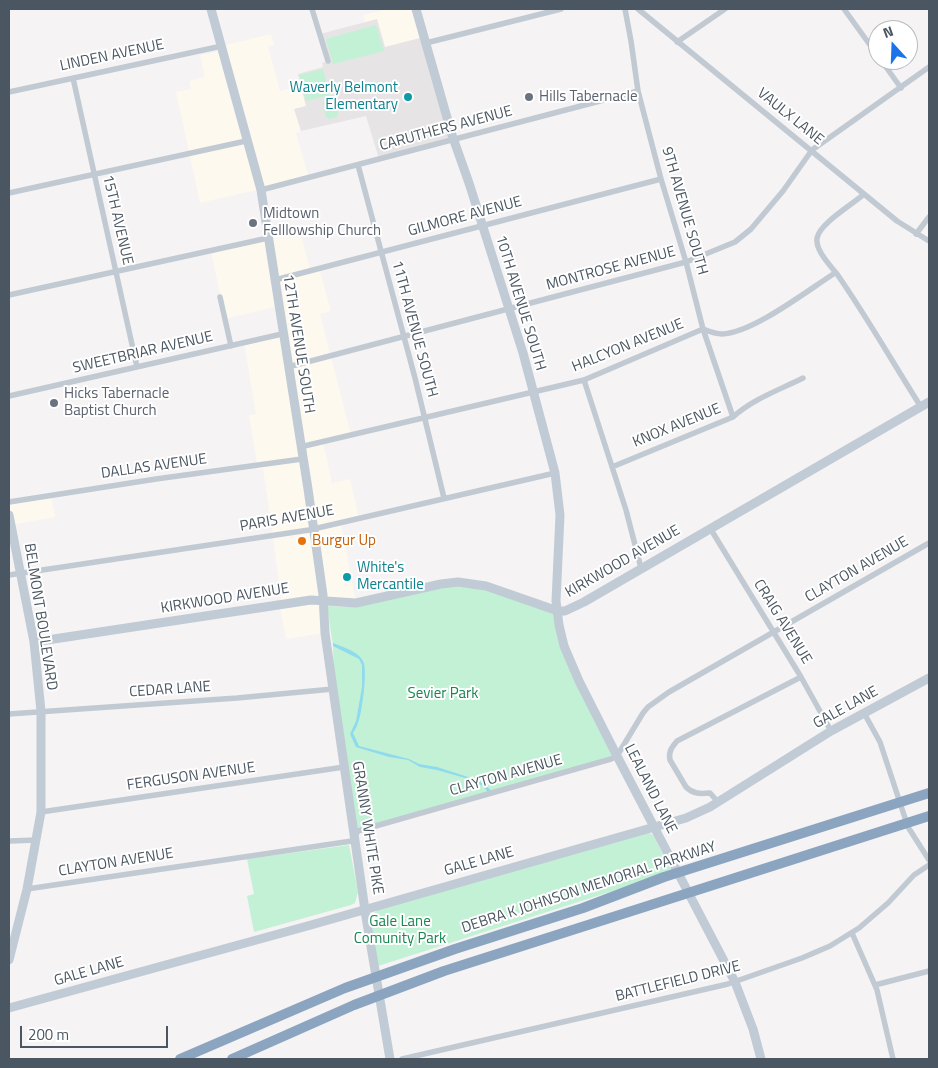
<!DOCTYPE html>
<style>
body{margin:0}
#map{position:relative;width:938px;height:1068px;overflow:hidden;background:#f5f3f3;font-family:"Titillium Web",sans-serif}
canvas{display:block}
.frame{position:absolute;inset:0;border:10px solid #4a5661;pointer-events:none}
.north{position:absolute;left:868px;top:20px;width:50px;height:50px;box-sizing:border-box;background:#fff;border:1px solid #b7bbc0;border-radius:50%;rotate:340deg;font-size:14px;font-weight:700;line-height:20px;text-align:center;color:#4a5661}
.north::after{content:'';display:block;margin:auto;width:18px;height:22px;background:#1a73e8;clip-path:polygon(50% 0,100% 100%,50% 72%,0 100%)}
.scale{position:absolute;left:20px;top:1026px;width:148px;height:22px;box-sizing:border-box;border:2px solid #4a5661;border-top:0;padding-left:6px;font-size:15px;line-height:18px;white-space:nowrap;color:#4a5661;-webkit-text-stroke:4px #fff;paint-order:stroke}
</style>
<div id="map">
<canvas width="938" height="1068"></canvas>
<div class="frame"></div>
<div class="north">N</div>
<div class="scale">200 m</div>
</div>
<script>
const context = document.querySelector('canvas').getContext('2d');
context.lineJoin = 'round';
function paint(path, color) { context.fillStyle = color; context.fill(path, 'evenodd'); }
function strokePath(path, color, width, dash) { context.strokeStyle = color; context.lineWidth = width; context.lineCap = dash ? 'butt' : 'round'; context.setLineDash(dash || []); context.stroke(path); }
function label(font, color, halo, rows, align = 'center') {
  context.font = font + ' "Titillium Web",sans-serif'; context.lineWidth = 4; context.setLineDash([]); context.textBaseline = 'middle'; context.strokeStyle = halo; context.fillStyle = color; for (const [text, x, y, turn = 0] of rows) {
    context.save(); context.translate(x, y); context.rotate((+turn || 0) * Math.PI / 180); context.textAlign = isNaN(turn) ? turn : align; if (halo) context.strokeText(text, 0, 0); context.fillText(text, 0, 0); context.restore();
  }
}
paint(new Path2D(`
 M 388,9 L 416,9 L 424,37 L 385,47 L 377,20 L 365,23 L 363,15 Z
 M 271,34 L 274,45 L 268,46 L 280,91 L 301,86 L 306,106 L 295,110 L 301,131 L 296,133 L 309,178 L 200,203 L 176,92 L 191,89 L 189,81 L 205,77 L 200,55 L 223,51 L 222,46 Z
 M 299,227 L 310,270 L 319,268 L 331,311 L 320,314 L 351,435 L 323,442 L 332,483 L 350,479 L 359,518 L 341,523 L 356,603 L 323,600 L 325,633 L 286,639 L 280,608 L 281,601 L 272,530 L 263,469 L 258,470 L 249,415 L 256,414 L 244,343 L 282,334 L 278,306 L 225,319 L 211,251 Z
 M 51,495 L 55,517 L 11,525 L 9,502 Z`), '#fdf9ef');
paint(new Path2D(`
 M 377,19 L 385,47 L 424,37 L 454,139 L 379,159 L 366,116 L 301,131 L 294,109 L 306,106 L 298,74 L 323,67 L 322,63 L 327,61 L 320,34 Z`), '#e6e4e5');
paint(new Path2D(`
 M 376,25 L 384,51 L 333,64 L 326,39 Z
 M 323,69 L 329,95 L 306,101 L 299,75 Z
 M 332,99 L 335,100 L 338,114 L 337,117 L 330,119 L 326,117 L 323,103 L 324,101 Z
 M 449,585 L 472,585 L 555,614 L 615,756 L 357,829 L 334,681 L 333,646 L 327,606 L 352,607 Z
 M 648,832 L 653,835 L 672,872 L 378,966 L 371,919 L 374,913 L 377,910 Z
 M 349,845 L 358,892 L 355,903 L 351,905 L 254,932 L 247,896 L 254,894 L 247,859 Z`), '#c3f1d5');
paint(new Path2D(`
 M 333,643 C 342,647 358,651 363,661 C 368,668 362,714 358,723 C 357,726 355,730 353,733 L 359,746 L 409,759 L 419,764 L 437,767 L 465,776 L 485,784 L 491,791 L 488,792 L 483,786 L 465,778 L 437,770 L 420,767 L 408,760 L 389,757 L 356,747 L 350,734 L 356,721 L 362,687 L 362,665 L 359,659 L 333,646 Z`), '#90daee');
strokePath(new Path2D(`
 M 312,9 L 328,61
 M 625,9 L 631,41 L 638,91 L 661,179 L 686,262 L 703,329 L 733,417
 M 638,9 L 897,221 L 929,241
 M 844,9 L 878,56
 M 677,42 L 725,9
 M 426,43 L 561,9
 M 881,60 L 901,88
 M 73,78 L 137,367
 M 9,92 L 222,46
 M 358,165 L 415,378 L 444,498
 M 261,190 L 638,91
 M 9,193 L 246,141
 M 864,194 C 852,205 820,223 817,238 C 815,250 830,265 837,274 C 867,317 893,363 921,407
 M 916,234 L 929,217
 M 275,280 L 661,179
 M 9,295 L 268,238
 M 220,297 L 231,346
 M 288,367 L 686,262 L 735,242 L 751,229 L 783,191 L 812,150 L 929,67
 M 584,380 L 626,510 L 641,568
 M 9,396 L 282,334
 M 300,447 L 584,380 L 703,329 C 708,331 716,334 722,334 C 753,333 808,290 835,273
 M 612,467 L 733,417 C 753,399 779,390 803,378
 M 9,502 L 156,479 L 302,459
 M 710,528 L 801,677 L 831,731
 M 9,575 L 309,530 L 555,473
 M 864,713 L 880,742 L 908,827 L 929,860
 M 9,714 L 237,698 L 333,689
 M 718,802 L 710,793 C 700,794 693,794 686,787 L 670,760 C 668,752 672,747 677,741 L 801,677
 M 41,812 L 344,767
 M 9,841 L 37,840
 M 27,889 L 352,841 L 358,831 L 611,759 L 617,756 L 643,713 L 648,707 L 669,692 L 929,543
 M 852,933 L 877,990 L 893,1059
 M 875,985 L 929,971
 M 402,1059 L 728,984 L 802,958 L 830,946 L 859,928 L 888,903 L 914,875 L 929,865`), '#c1cad2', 5.5);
strokePath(new Path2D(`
 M 211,9 L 261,190 L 308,489 L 323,595 L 325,633 L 333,689 L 366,917 L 390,1059
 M 416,9 L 452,135 L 469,183 L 523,353 L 555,473 L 560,515 L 556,601 L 559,625 L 564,646 L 579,681 L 617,756 L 735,982 L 753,1029 L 761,1059
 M 9,515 L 34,642 L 41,711 L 41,812 L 27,889 L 9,960
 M 34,642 L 311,600 L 356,603 L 441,584 L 458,582 L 486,586 L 558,611 L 565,611 L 584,602 L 929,402
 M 9,1008 L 311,925 L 686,818 L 710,807 L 831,731 L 929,678`), '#c1cbd6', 9);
strokePath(new Path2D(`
 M 180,1059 L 345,988 L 455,949 L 583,908 L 664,877 L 929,793
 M 232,1059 L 354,1005 L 444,971 L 929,816`), '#8ba5c1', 10);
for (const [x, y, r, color] of [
 [408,97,5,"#0f9aa8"],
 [529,97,5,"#6b7280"],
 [253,223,5,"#6b7280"],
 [54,403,5,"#6b7280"],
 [302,541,5,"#e8710a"],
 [347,577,5,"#0f9aa8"]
]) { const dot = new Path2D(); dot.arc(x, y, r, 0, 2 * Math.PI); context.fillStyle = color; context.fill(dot); strokePath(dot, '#fff', 2); }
label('15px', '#4a5661', '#fff', [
 ["LINDEN AVENUE",112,56,-12],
 ["VAULX LANE",790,117,39],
 ["CARUTHERS AVENUE",446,129,-15],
 ["9TH AVENUE SOUTH",684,211,74],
 ["GILMORE AVENUE",465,217,-15],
 ["15TH AVENUE",117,220,77],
 ["MONTROSE AVENUE",611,269,-15],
 ["10TH AVENUE SOUTH",520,303,73],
 ["11TH AVENUE SOUTH",414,329,75],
 ["12TH AVENUE SOUTH",298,344,81],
 ["HALCYON AVENUE",628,346,-22],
 ["SWEETBRIAR AVENUE",143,353,-13],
 ["KNOX AVENUE",677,426,-22],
 ["DALLAS AVENUE",154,467,-8],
 ["PARIS AVENUE",287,519,-10],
 ["KIRKWOOD AVENUE",623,562,-30],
 ["CLAYTON AVENUE",857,570,-30],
 ["KIRKWOOD AVENUE",225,599,-9],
 ["BELMONT BOULEVARD",40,617,81],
 ["CRAIG AVENUE",782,622,58],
 ["CEDAR LANE",170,690,-4],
 ["GALE LANE",846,708,-29],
 ["CLAYTON AVENUE",506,776,-16],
 ["FERGUSON AVENUE",191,777,-8],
 ["LEALAND LANE",650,789,63],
 ["GRANNY WHITE PIKE",367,828,81],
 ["GALE LANE",479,862,-16],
 ["CLAYTON AVENUE",116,863,-9],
 ["DEBRA K JOHNSON MEMORIAL PARKWAY",589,888,-18],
 ["GALE LANE",89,972,-16],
 ["BATTLEFIELD DRIVE",678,982,-14]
]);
label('15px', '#0d838f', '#fff', [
 ["Waverly Belmont",398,88],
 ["Elementary",398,105],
 ["White's",357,568,"left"],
 ["Mercantile",357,585,"left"]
], 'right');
label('15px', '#5b616d', '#fff', [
 ["Hills Tabernacle",539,97],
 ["Midtown",263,214],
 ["Felllowship Church",263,231],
 ["Hicks Tabernacle",64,394],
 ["Baptist Church",64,411]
], 'left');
label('15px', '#c56008', '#fff', [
 ["Burgur Up",312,541]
], 'left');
label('15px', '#17864f', '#fff', [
 ["Sevier Park",443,694],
 ["Gale Lane",400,922],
 ["Comunity Park",400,939]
]);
</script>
